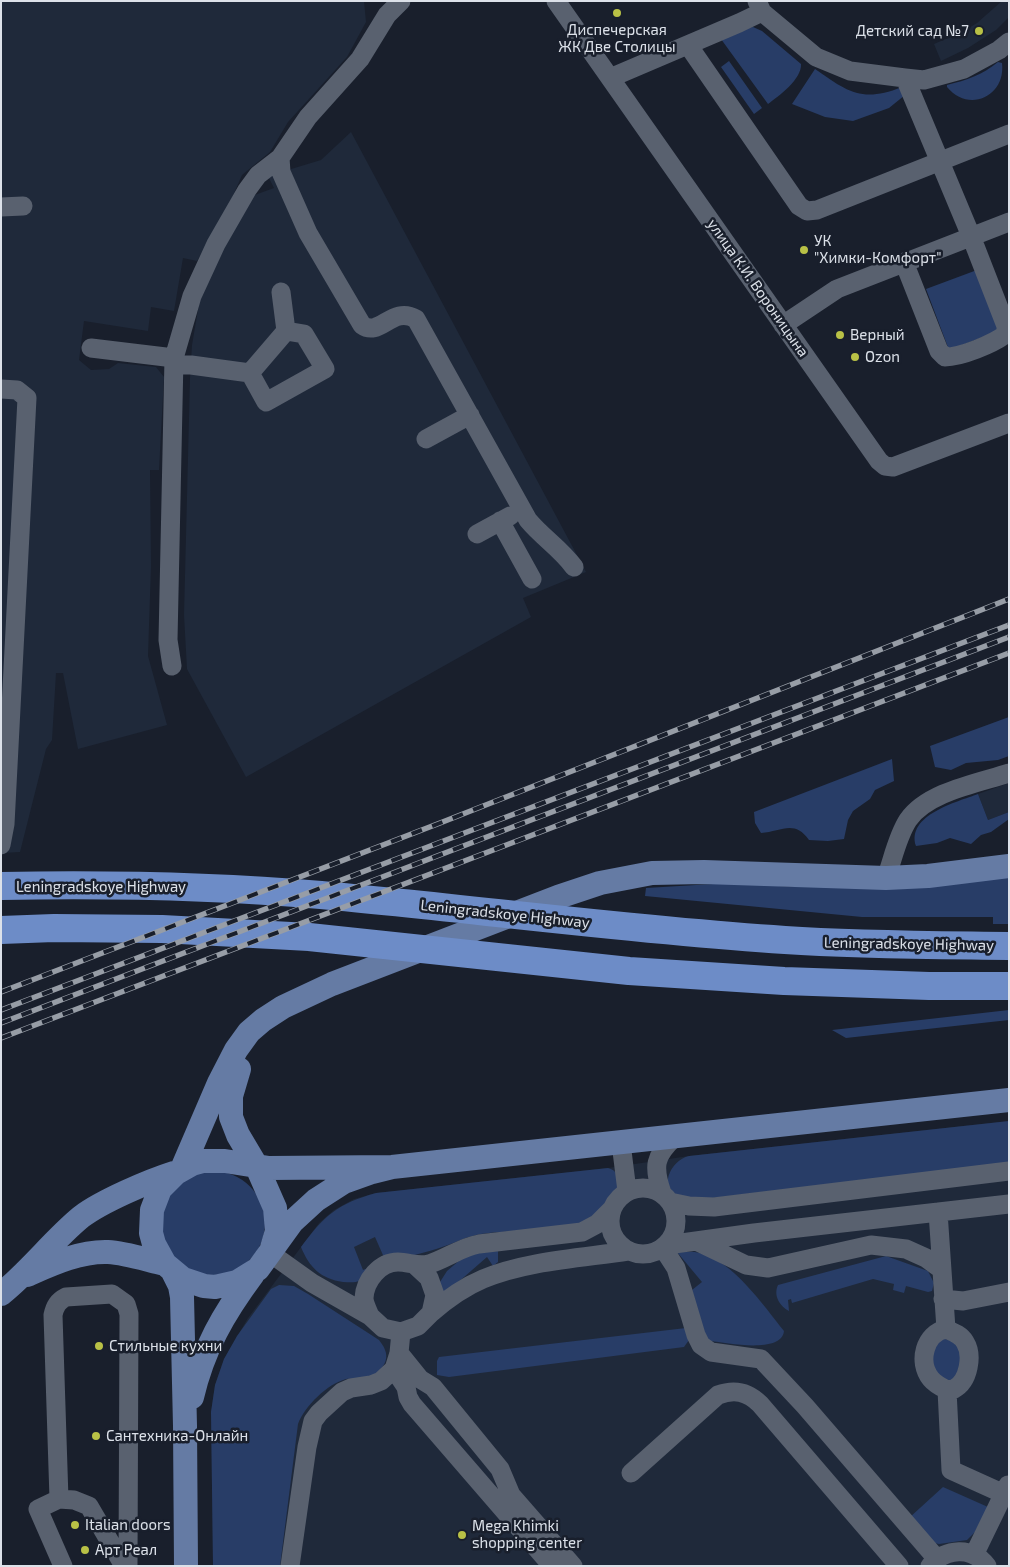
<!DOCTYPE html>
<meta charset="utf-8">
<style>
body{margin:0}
#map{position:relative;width:1010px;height:1567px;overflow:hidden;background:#191f2c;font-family:"Exo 2",sans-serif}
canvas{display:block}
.frame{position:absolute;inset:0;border:2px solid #dce1e9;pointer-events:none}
</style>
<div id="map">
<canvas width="1010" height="1567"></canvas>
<div class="frame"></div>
</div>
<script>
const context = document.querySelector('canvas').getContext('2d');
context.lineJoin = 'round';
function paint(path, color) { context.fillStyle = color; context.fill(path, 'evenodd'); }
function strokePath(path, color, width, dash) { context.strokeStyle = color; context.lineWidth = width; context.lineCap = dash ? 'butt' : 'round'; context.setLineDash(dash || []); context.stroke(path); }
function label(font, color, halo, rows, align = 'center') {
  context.font = font + ' "Exo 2",sans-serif'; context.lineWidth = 5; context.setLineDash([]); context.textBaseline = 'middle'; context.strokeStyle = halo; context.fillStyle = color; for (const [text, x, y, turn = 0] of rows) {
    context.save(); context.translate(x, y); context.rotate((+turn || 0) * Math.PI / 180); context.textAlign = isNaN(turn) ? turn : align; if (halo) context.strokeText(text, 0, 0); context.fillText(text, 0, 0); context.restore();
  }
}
paint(new Path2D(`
 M 1,1 L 364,1 L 366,22 L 347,57 L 288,122 L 270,152 L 242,175 L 229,205 L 197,261 L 183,258 L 174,311 L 151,307 L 148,331 L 84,321 L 79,360 L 91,370 L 109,369 L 118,363 L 156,367 L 164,377 L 159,470 L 150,470 L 151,566 L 148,656 L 167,725 L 78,749 L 63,673 L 56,673 L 52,740 L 46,749 L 20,852 L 1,853 Z
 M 1002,1 L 1009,1 L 1009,17 L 996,30 L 968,48 L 941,61 L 934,44 L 962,32 L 977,23 Z
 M 351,132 L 586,572 L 523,598 L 531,617 L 246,777 L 187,669 L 184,615 L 190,378 L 192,345 L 199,304 L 210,276 L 223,248 L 252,196 L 274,188 L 268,176 L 321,160 Z
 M 1009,783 L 1009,812 L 988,820 L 978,794 Z
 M 1009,1121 L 1009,1566 L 213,1566 L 211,1412 L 215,1385 L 224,1359 L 248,1318 L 319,1223 L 334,1210 L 354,1199 L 376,1193 L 608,1168 L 689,1156 Z`), '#1f293a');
paint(new Path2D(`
 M 753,27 L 762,31 L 801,64 C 802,79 779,96 768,104 L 721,39 L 745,28 Z
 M 729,61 L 762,108 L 754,114 L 721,67 Z
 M 998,62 L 1002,63 C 1006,97 968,113 947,87 L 947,85 C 967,80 982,75 998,62 Z
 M 815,69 C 848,92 862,103 902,87 L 910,91 L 889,108 L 853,121 L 825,117 L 792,104 Z
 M 977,270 L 999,331 L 949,350 L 926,289 Z
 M 1009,717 L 1009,756 L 998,760 L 966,763 L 951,770 L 935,767 L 930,746 Z
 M 892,759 L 894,781 L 875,790 L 870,799 L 853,811 L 848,820 L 844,839 L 828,841 L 809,840 C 794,819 781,832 761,833 L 755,823 L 754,812 Z
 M 978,794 L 988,820 L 1009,812 L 1009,819 L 991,832 L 981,835 L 971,844 L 950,838 L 937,843 L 916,846 C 906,815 957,802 978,794 Z
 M 1009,874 L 1009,924 L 993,924 L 993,917 L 862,917 L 645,896 L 646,888 L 729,883 L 795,887 L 887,887 Z
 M 1009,1010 L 1009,1020 L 846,1038 L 832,1030 Z
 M 1009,1121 L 1009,1163 L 696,1200 C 691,1199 685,1199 680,1198 C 657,1190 670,1160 689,1156 Z
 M 608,1168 C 616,1170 620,1176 619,1185 C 618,1192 613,1196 610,1201 C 580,1241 523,1227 481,1234 C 468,1236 457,1242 445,1246 C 426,1253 405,1257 386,1262 L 375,1237 L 354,1247 L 363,1270 L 376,1265 C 371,1270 365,1279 359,1281 C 355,1283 348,1282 343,1282 C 321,1279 309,1267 301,1247 C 325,1215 337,1204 376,1193 Z
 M161 1223a52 52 0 1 1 104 0a52 52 0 1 1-104 0Z
 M 498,1251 L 498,1262 L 493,1266 L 487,1257 L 440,1298 L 440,1282 L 447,1271 L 467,1254 Z
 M 677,1252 C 685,1252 693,1251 700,1253 C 734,1262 763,1305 784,1331 C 782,1354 726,1343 711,1341 L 705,1338 L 692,1290 L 702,1282 Z
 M 886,1256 L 928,1271 L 934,1283 L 932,1291 L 928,1292 L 906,1286 L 904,1293 L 893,1290 L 894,1284 L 873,1279 L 792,1303 L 791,1299 L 788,1300 L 789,1311 C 780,1306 773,1296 778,1285 Z
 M 279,1285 L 294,1286 L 308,1294 L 379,1340 C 381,1343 384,1346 385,1350 C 391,1364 375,1378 361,1379 C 356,1380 351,1378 346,1379 C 327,1384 305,1406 298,1424 L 280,1566 L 213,1566 L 211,1412 L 215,1385 L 224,1359 L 237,1336 L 271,1289 Z
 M 686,1328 L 689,1340 L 684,1347 L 449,1377 L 437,1375 L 437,1361 L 439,1357 Z
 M 941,1338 L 953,1341 L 962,1352 L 959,1375 L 948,1383 L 930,1366 L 929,1358 Z
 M 943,1487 L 988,1507 L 975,1532 L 967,1540 L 939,1544 L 930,1542 L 909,1518 Z`), '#283d67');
strokePath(new Path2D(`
 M 556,1 L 879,461 L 885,466 L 893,467 L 1009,423
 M 762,12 L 816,57 L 850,71 L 905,78 L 924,80 L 964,69 L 999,50 L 1009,42
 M 688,45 L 799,206 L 807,211 L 817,210 L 1009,134
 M 610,78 L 739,23 L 762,12 L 757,1
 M 280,158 L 281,172 L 308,233 L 362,325 C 380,338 392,305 416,319 L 528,520 C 543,538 560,548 574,567
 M 1,207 L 23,206
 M 904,262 L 939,351 L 945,357 C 961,357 993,344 1006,334 L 1006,326 L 971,236 L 905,78
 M 783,325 L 837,289 L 1009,222
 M 91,348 L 174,358
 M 174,365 L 191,365 L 250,373 L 266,402 L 325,369 L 304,334 L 286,331 L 281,292
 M 250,373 L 286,331
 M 1,389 L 17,390 L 27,398 L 5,824 L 1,845
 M 426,439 L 470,415
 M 500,521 L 532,579
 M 477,534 L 510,516
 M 172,666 L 168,640 L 174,358 L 192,296 L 216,244 L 247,190 L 258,175 L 280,158 L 308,117 L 360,59 L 387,15 L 401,1
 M 886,878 C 893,859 897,837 908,820 C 927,792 978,783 1009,773
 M 621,1143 L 627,1191
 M610 1221a33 33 0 1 1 66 0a33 33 0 1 1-66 0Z
 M 662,1193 C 653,1167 654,1156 675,1137
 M 670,1202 L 689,1206 L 714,1207 L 1009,1171
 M 938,1212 L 946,1329
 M 696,1241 L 746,1265 L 768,1268 L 871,1245 L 906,1249 L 926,1258 L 941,1269
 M 667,1245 L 754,1233 L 1009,1204
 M 663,1248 L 676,1268 L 696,1335 L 701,1345 L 711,1352 L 761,1359 L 805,1406 L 937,1559
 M 270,1253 L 312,1283 L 370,1316 L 383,1328 L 401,1332 L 418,1326 L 431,1313 L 435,1295 L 429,1278 L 415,1265
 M 943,1299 L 963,1301 L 1009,1292
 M 431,1313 C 446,1300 464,1287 483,1279 C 526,1261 581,1258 628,1251
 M 370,1316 C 368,1311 364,1303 364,1298 C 365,1280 380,1262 398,1262 C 409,1262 417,1267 429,1264 C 446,1259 461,1247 479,1244 L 582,1232 L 597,1224 L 612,1209
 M 946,1329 C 953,1332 961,1335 965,1342 C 973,1355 969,1381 954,1389 C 954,1389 947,1390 947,1390 C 941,1387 935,1384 931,1379 C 917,1362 925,1333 946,1329 Z
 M 399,1353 L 420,1379 L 433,1387 L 500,1469 L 511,1495 L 573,1566
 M 394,1369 L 406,1387 L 408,1397 L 412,1404 L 552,1566
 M 947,1390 L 951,1470 L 1004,1494
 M 631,1473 L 718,1395 C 734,1389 747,1391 760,1404 L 899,1566
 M 59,1499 L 53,1315 C 55,1306 58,1301 66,1297 L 112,1294 L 126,1304 L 129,1314 L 128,1566
 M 974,1555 L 1008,1485
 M 63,1566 L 38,1509 L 59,1499 L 74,1500 L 89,1506 L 124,1566
 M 290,1566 L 307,1447 L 313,1421 L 319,1413 L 342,1392 L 351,1388 L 371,1385 L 381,1381 L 394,1369 L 399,1353 L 401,1332
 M 930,1566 C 946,1548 972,1546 987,1566`), '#59616f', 19);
strokePath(new Path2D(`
 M 239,1069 L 231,1096 L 231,1117 L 238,1135 L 257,1167 L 275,1208 L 277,1231 L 272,1248
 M 392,1167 L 372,1172 L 344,1182 L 316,1200 L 292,1222 L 258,1269 L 237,1282 L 215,1287 L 204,1286 L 183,1279 L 165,1264 L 154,1244 L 151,1233 L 152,1210 L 160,1189 L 176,1173 L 192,1164 L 203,1161 L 225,1161 L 269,1168 L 392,1167 L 1009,1100
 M 182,1169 L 219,1083 L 236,1050 L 249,1032 L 263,1020 L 283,1007 L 332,984 L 558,897 L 600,883 L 652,873 L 704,872 L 886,878 L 928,876 L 1009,866
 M 173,1272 L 180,1286 L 182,1297 L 185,1426 L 186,1566
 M 27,1275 C 52,1264 80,1251 108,1252 C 126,1253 147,1260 165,1264
 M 1,1294 C 30,1271 52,1241 81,1217 C 102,1201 149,1181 174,1173
 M 192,1397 C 203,1349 224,1313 253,1274`), '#657ba4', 24);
strokePath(new Path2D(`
 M 1,886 C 108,884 215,886 321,895 C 476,909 630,930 785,940 C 860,945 934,945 1009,946
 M 1,930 L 54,928 L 162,929 L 309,937 L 629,971 L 784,981 L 929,986 L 1009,986`), '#6d8cc7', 28);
const rail = new Path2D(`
 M 1,992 L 440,823 L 1009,599
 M 1,1010 L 1009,625
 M 1,1023 L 1009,637
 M 1,1038 L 1009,653`);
strokePath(rail, '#979da6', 5.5);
strokePath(rail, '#191f2c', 4, [11]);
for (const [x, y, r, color] of [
 [617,13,5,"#b9c146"],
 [979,31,5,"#b9c146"],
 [804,250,5,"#b9c146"],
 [840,335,5,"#b9c146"],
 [855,357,5,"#b9c146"],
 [99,1346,5,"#b9c146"],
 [96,1436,5,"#b9c146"],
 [75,1525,5,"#b9c146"],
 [462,1535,5,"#b9c146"],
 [85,1550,5,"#b9c146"]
]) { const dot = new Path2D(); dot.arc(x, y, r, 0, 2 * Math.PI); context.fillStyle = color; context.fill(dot); strokePath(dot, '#191f2c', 2); }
label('15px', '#dce1e9', '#191f2c', [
 ["Диспечерская",617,30,"center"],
 ["ЖК Две Столицы",617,47,"center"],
 ["Детский сад №7",969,31,"right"],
 ["УК",814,241],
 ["\"Химки-Комфорт\"",814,258],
 ["Верный",850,335],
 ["Ozon",865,357],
 ["Стильные кухни",109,1346],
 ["Сантехника-Онлайн",106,1436],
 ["Italian doors",85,1525],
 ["Mega Khimki",472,1526],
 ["shopping center",472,1543],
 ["Арт Реал",95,1550]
], 'left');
label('15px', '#dce1e9', '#191f2c', [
 ["улица К.И. Вороницына",758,288,55],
 ["Leningradskoye Highway",101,887],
 ["Leningradskoye Highway",505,914,6],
 ["Leningradskoye Highway",909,944,1]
]);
</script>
